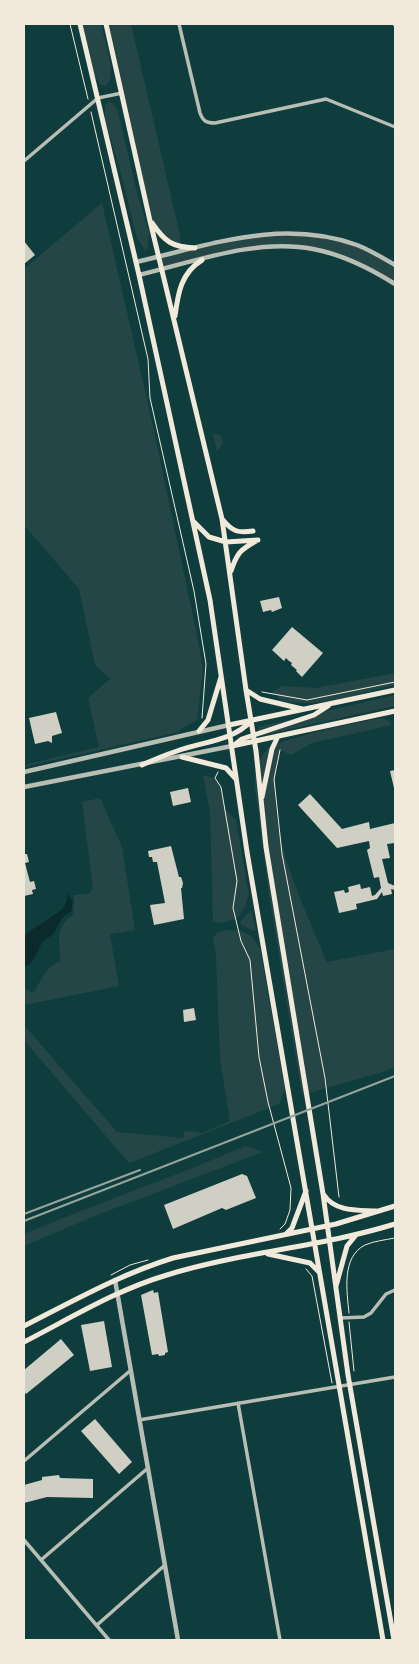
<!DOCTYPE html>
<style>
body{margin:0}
#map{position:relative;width:419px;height:1664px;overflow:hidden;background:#0f3d3e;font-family:Lora,serif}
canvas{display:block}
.frame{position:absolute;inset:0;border:25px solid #f1e9da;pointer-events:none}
</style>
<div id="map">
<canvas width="419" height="1664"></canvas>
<div class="frame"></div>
</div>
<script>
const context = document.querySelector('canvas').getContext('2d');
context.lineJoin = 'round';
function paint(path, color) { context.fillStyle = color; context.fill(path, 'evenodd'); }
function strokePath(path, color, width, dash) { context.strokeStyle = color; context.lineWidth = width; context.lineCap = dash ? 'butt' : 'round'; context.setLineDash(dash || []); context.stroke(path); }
paint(new Path2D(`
 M 83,24 L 101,24 C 104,38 118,76 106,86 L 101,85 L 95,76 Z
 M 106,24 L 131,24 L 180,235 L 181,247 L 170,243 L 150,221 Z
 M 109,101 L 114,105 L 118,112 L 137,193 L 149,232 L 148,247 L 145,250 L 137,238 L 119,166 L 105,120 L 105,105 Z
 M 102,203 L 151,417 L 197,635 L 203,669 L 197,720 L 179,730 L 179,732 L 24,767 L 24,765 L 99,747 L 88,698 L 110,679 L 95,665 L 79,589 L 24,525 L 24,269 Z
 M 319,235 L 358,245 L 395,265 L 395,284 C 369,271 342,255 313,249 C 264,239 211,258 163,269 L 160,257 L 244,236 Z
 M 213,433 L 221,436 L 223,443 L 217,452 Z
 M 395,673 L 395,685 C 360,693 315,710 280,700 L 278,696 L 272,692 L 282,686 L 316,688 Z
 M 395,695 L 395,706 L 260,736 L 258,727 Z
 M 383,718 L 389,721 L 392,725 L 312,743 L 291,755 L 280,750 C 261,824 300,896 327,962 L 395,949 L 395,1067 L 386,1071 L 302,1095 L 269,894 L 255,787 C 254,774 257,759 267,750 C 280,738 361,721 383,718 Z
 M 203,775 L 215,778 L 218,782 L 221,787 L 225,809 L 236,820 L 249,894 L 245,907 L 238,917 L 233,920 L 220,923 L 213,921 L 210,812 Z
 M 100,798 L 122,847 L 135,930 L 110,934 L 119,986 L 24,1005 L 24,988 L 34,993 C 41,980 46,966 60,961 C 60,941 54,928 73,915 L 74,895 L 89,894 L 93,888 L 82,802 Z
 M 250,911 L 252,911 L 256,930 L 254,931 L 241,925 L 240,922 Z
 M 228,930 C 244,930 253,934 260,949 L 285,1089 L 279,1104 L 129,1163 L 24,1040 L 24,1025 L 117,1132 L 183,1138 L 184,1131 L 202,1133 L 230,1121 L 220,1059 L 216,956 L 213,938 L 217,933 Z
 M 245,1146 L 263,1152 L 97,1215 L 24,1246 L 24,1234 C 97,1203 172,1178 245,1146 Z`), '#244646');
paint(new Path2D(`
 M 68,894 L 73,901 L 71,912 C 57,919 61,924 53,934 C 51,937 47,937 45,940 C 37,947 36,964 24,967 L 24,935 L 59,912 L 65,906 Z`), '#0a2a2b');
paint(new Path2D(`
 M 24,241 L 35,255 L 24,264 Z
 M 279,597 L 282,608 L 272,612 L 271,610 L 263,612 L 260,601 Z
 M 292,627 L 323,653 L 302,677 L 296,671 L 297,670 L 291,665 L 292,663 L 289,661 L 286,658 L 284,661 L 272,650 Z
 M 56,712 L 62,733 L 52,736 L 52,743 L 48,741 L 35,744 L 29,718 Z
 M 395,770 L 395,788 L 394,788 L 390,771 Z
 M 188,788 L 191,802 L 173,806 L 170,792 Z
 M 310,794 L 342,829 L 369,822 L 370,829 L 395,823 L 395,843 L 387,844 L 390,858 L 382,859 L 388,883 L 395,886 L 395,890 L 391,889 L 392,894 L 383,896 L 382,892 L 377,899 L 356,904 L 357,909 L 339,913 L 334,892 L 344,890 L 345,893 L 349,892 L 348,887 L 360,884 L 361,889 L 370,887 L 372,896 L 375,895 L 381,888 L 379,877 L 374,878 L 367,850 L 370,848 L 369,841 L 337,848 L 298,805 Z
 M 171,846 L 179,877 L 181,877 L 183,883 L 182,888 L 181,888 L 184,919 L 154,925 L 150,905 L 165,903 L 157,862 L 153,862 L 152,857 L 149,857 L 148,851 Z
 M 24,854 L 27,854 L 29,862 L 25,863 L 30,882 L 34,881 L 36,889 L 32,890 L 33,894 L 24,896 Z
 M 194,1008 L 196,1020 L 184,1022 L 183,1010 Z
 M 242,1174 L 247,1176 L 256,1198 L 226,1210 L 222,1208 L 173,1229 L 164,1205 Z
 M 153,1290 L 154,1293 L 158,1292 L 168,1352 L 165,1353 L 165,1355 L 159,1356 L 158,1354 L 152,1355 L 141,1295 Z
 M 104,1321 L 112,1367 L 90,1371 L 81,1325 Z
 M 61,1339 L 74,1355 L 26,1394 L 24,1391 L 24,1370 Z
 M 95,1419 L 132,1462 L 119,1474 L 81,1431 Z
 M 59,1475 L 60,1478 L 93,1479 L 93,1498 L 47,1497 L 24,1503 L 24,1485 L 42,1480 L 42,1477 Z`), '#cfcfc3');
strokePath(new Path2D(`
 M 70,24 L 88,99
 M 91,112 L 148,359 L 150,398 L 194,591 L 206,664 L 202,718
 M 262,692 L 307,700 L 395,682
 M 280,750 L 274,779 L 282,854 L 325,1078 L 339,1197
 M 218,772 L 215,778 L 221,787 L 237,881 L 233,908 L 241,941 L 250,960 L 259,1057 L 268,1102 L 291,1188 L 290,1210 L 285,1224 L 280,1229
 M 306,1269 L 312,1276 L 332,1383
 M 111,1275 L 130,1265 L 148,1260
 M 349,1313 C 347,1292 341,1257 365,1245 C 374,1241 385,1240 395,1238
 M 349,1322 L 354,1371`), '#f1e9da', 1);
strokePath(new Path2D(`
 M 179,24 L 200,113 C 203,121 206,123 215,123 L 326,99 L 395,127
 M 394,24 L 395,25
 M 24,161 L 98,98 L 122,93
 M 340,1318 L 364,1317 L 371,1313 L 386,1294 L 395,1290
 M 238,1403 L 280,1640
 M 139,1420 L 395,1377
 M 24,1461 L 131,1370
 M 24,1540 L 109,1640
 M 41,1560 L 148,1468
 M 97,1625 L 165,1565`), '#b8beb3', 3.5);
strokePath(new Path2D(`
 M 136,262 C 211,245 280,218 357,245 C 370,250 383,258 395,265
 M 139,275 C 193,262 257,238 313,249 C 341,254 371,269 395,284
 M 24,772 L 229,725
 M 24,787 L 232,746
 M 115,1280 L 178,1640`), '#b8beb3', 4.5);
strokePath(new Path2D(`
 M 80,24 L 139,275 L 210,600 L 247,852 L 383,1640
 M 106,24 L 150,221 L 222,519 L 246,690 L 256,751 L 266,847 L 323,1194 L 348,1375 L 394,1640
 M 152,223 C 165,242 172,247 195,248
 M 175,316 C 178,293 181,273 202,260
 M 223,520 C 233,532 238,533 253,531
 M 193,521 L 209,537 L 226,542 L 258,540
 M 231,571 C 237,553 240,550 256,541
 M 246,690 L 260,699 L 302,709
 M 229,725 L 395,690
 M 199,731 L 208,720 L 221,677
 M 232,746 L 395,711
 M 233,746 L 242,739 L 314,715 L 328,706
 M 182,757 L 226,768 L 235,778
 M 142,765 C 153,760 165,755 177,751 C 201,742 233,741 251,721
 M 262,797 L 272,749 L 278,736
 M 324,1195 C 335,1212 358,1210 376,1211
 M 286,1234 L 292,1228 L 306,1191
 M 268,1254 L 310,1263 L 319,1272
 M 336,1286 L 347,1246 L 356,1235
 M 24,1326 C 73,1301 121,1274 173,1258 L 336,1224 L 395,1206
 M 24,1342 C 71,1318 116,1290 167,1275 C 242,1252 320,1247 395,1224`), '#f1e9da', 5);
strokePath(new Path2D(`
 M 24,1214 L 140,1170
 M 24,1221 L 395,1076`), '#97a49c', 2);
</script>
